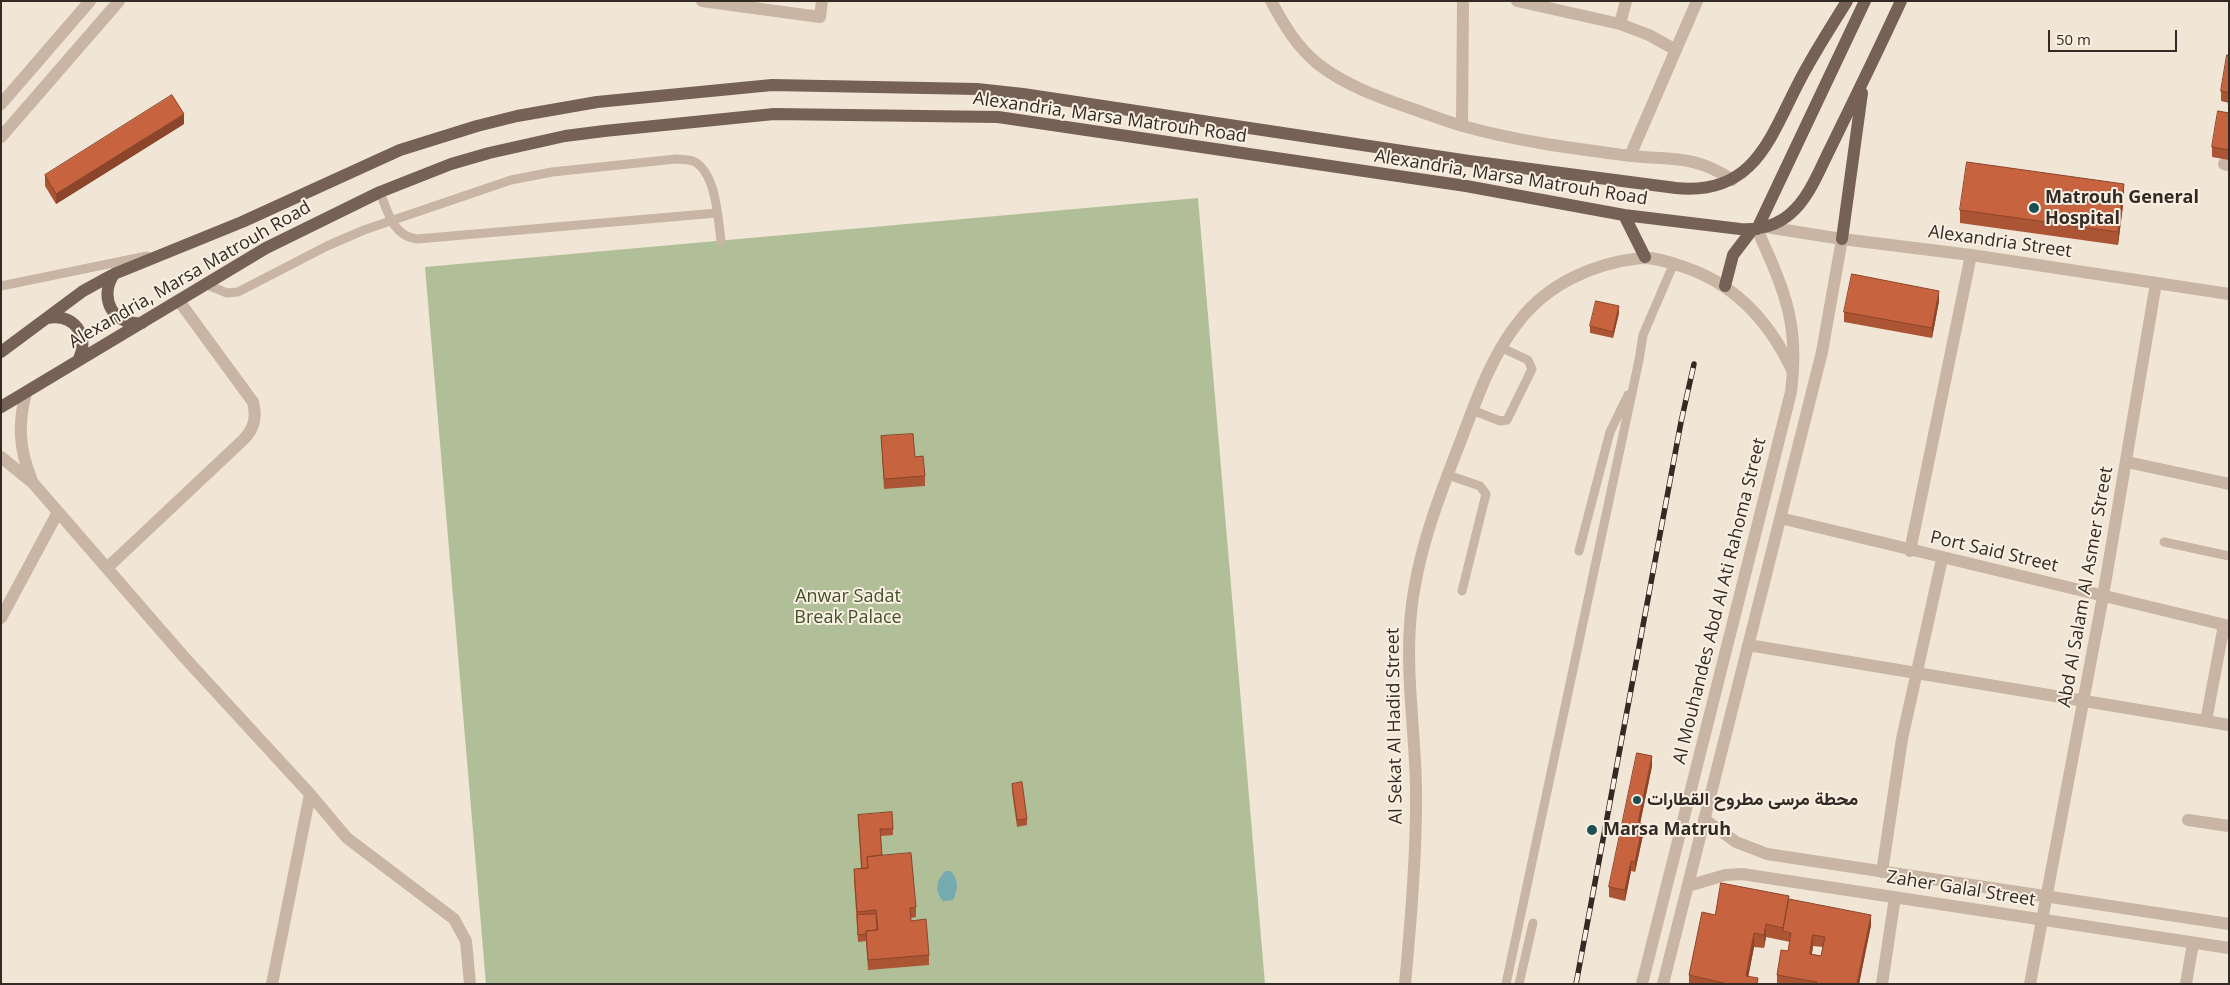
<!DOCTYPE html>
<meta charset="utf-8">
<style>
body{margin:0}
#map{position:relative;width:2230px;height:985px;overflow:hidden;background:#f1e5d6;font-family:"Open Sans",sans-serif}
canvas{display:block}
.frame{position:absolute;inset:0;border:2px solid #332a25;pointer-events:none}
.scale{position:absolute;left:2048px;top:30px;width:129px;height:22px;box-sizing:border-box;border:2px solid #332a25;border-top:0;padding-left:6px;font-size:15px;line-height:18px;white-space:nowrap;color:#332a25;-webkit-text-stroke:4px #f9efe2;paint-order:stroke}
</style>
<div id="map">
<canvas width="2230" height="985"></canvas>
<div class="frame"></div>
<div class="scale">50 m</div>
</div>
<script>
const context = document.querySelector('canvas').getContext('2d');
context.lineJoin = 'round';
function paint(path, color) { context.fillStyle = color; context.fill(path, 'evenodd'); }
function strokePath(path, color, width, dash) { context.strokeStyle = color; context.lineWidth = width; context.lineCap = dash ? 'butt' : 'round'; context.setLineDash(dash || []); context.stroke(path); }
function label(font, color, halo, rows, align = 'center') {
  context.font = font + ' "Open Sans",Vazirmatn,sans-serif'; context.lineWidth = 4; context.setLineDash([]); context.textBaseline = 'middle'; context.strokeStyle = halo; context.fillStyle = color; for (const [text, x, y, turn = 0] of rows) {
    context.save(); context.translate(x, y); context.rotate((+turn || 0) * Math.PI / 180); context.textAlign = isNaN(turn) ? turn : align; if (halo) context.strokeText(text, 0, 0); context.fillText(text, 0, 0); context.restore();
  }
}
paint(new Path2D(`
 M 1198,198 L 1265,984 L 486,984 L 425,267 Z`), '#b0bf97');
paint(new Path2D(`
 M 946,871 L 951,871 C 959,881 958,889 953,900 L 943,901 C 934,891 936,879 946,871 Z`), '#75aaae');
strokePath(new Path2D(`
 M 380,192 C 388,213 393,236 417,239 L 717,213
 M 205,284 L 227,293 L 238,292 L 327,246 L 364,230 L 511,180 L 552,172 L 676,159 C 682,160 690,159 695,162 C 716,174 718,218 721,241
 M 1,286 L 147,256
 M 1472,410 L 1500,421 L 1507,420 L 1532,369 L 1528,360 L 1500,347
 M 1448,475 L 1480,486 L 1486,494 L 1462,591
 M 2164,542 L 2229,556
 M 1579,551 L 1610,432 L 1628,395
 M 1506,984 L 1639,360 L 1643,335 L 1674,263
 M 1519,984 L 1533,923`), '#c8b5a3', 9);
strokePath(new Path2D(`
 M 702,1 L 820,17 L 822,1
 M 1271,1 C 1284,25 1297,47 1318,64 C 1345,85 1378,97 1410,108 C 1428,114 1445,121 1463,126 C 1516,141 1570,148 1623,155 C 1666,161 1694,153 1732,180
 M 1517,1 L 1620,24 L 1649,35 L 1676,50
 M 1620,24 L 1626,1
 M 1462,126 L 1463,1
 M 1630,156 L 1697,1
 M 2224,164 L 2229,165
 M 26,393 C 18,423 19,449 31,478
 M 1,457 L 33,483 L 184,657 L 310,794 L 347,838 L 454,919 L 466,941 L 470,984
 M 2127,462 L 2229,484
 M 1780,518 L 2229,626
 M 1910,551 L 1971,255
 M 107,568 L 243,440 C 254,429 257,418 253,402 L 179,301
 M 1,618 L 58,512
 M 1748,645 L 2229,725
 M 2206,721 L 2224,625
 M 1704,819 L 1736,842 L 1767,854 L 2229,924
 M 2188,820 L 2229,826
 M 1882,872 L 1902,739 L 1942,559
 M 1688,886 L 1725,875 L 1742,874 L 2229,948
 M 272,984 L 310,794
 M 1405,984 C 1411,921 1417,851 1416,788 C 1415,730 1405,671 1411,613 C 1417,552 1441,491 1463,435 C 1478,395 1493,353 1520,320 C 1549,283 1595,263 1641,258 C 1654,257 1669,262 1681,266 C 1735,283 1770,322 1793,372
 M 1642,984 L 1791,392 C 1800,323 1784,290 1757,229
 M 1663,984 L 1822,352 L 1842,239
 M 1882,984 L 1895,897
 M 2030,984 L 2103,596 L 2156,283
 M 2186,984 L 2193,943`), '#c8b5a3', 12);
strokePath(new Path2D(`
 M 1,104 L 90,1
 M 1,137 L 119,1
 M 1766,227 L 1842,239 L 1971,255 L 2229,294`), '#c8b5a3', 12);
strokePath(new Path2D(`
 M 1624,215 L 1645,257
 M 1757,229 L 1865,1
 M 1842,239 L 1862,93
 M 114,274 C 98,298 113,326 142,323
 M 1725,286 L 1733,255 L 1752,230
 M 47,318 C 73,313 90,334 79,359
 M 1,352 L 83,291 L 114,274 L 242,222 L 400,150 L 477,126 L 517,116 L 597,102 L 772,85 L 977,89 L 1023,94 L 1469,161 L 1676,188 C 1755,196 1770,137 1800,80 C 1814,53 1831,27 1847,1
 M 1,407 L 266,248 L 380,192 L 451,164 L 489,153 L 565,136 L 604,131 L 774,114 L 998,117 L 1466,186 L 1624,215 L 1740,229 C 1758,230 1776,226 1790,214 C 1809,198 1819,171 1830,149 C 1854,100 1878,51 1901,1`), '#756155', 12);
const rail = new Path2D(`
 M 1576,984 L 1681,422 L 1694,364`);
strokePath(rail, '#332a25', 5.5);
strokePath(rail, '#f9efe2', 4, [11]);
paint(new Path2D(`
 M 2229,55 L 2229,103 L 2221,101 L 2221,91 Z
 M 2229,113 L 2229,160 L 2212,157 L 2212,147 Z
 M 184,124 L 56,204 L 45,186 L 45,175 Z
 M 2124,197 L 2118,245 L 1960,223 L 1960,210 Z
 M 1939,301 L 1932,338 L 1844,322 L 1844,312 Z
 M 1619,313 L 1613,338 L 1590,333 L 1590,326 Z
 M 881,436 L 915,457 L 925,476 L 925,486 L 884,489 Z
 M 1652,766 L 1640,824 L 1643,835 L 1635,872 L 1631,871 L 1625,901 L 1609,897 L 1609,887 Z
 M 1012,784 L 1027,819 L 1027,825 L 1017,827 L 1012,791 Z
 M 858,815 L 893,829 L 893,835 L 881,836 L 882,855 L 916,907 L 916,917 L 911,918 L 911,921 L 929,955 L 929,965 L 868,970 L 866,941 L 858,942 L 854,880 L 854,869 L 861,869 Z
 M 1789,899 L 1871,925 L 1859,984 L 1777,984 L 1777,975 L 1788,951 L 1790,942 L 1766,937 L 1764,948 L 1754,947 L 1748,976 L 1758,984 L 1689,984 L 1689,975 L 1715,915 ZM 1813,946 L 1823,947 L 1821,956 L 1812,954 Z`), '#ab5535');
paint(new Path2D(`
 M 184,114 L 184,124 L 56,204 L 56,194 Z
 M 2124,184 L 2124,197 L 2118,245 L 2118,232 Z
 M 1939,291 L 1939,301 L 1932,338 L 1932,328 Z
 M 1619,306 L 1619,313 L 1613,338 L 1613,332 Z
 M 1652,756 L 1652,766 L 1638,833 L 1638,823 Z
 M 1643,824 L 1643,835 L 1635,872 L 1635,862 Z
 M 1631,861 L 1631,871 L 1625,901 L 1625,890 Z
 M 1871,915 L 1871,925 L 1859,984 L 1857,984 Z
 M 1766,924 L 1766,937 L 1764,948 L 1764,935 Z
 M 1754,933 L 1754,947 L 1747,984 L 1746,976 Z
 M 1813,935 L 1813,946 L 1810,964 L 1810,954 Z`), '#8b452b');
const building = new Path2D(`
 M 2227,55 L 2229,55 L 2229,93 L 2221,91 Z
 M 172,95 L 184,114 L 56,194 L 45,175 Z
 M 2218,111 L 2229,113 L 2229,150 L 2212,147 Z
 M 1967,162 L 2124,184 L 2118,232 L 1960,210 Z
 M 1852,274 L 1939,291 L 1932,328 L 1844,312 Z
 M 1596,301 L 1619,306 L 1613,332 L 1590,326 Z
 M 913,434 L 915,457 L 923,456 L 925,476 L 884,479 L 881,436 Z
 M 1637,753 L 1652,756 L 1638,823 L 1643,824 L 1635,862 L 1631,861 L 1625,890 L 1609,887 Z
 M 1022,782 L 1027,819 L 1017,820 L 1012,784 Z
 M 892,812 L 893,829 L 880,829 L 882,855 L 867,857 L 868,868 L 862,869 L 858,815 Z
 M 911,853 L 916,907 L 910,908 L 911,921 L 926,919 L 929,955 L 868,960 L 866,931 L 878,930 L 876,910 L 857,912 L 854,869 L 868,868 L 867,857 Z
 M 1721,883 L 1789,896 L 1783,928 L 1766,924 L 1764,935 L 1754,933 L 1746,976 L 1758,978 L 1757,984 L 1728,984 L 1689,975 L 1702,912 L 1715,915 Z
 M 1789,899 L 1871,915 L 1857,984 L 1816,984 L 1817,982 L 1777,975 L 1781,950 L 1788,951 L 1791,933 L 1783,931 ZM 1813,935 L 1825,937 L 1821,956 L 1810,954 Z
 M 876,914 L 877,930 L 866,931 L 866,934 L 858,935 L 857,915 Z`);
paint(building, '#c7633e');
strokePath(building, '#8b452b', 1);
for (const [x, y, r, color] of [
 [2034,208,6,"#1b4f54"],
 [1637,800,5,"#1b4f54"],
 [1592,830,6,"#1b4f54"]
]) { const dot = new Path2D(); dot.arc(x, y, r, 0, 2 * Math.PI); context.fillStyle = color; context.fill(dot); strokePath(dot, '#f9efe2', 2); }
label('18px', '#332a25', '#f9efe2', [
 ["Alexandria, Marsa Matrouh Road",1110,118,8],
 ["Alexandria, Marsa Matrouh Road",1511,178,9],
 ["Alexandria Street",2000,242,8],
 ["Alexandria, Marsa Matrouh Road",190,275,-30],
 ["Port Said Street",1994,552,13],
 ["Abd Al Salam Al Asmer Street",2086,587,-80],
 ["Al Mouhandes Abd Al Ati Rahoma Street",1720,601,-76],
 ["Al Sekat Al Hadid Street",1395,726,-91],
 ["Zaher Galal Street",1961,889,9]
]);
label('bold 18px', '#332a25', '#f9efe2', [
 ["Matrouh General",2045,198],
 ["Hospital",2045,219],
 ["محطة مرسى مطروح القطارات",1647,800],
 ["Marsa Matruh",1603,830]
], 'left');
label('18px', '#415129', '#f9efe2', [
 ["Anwar Sadat",848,597],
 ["Break Palace",848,618]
]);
</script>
